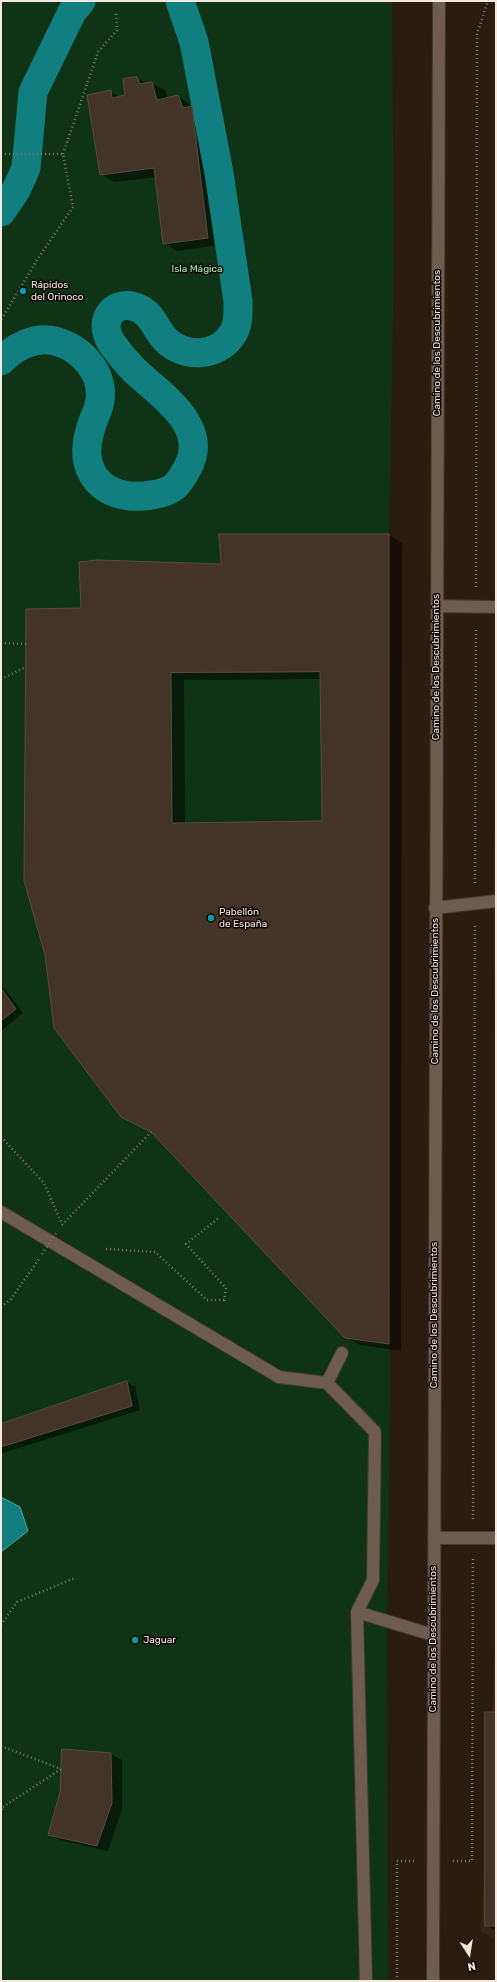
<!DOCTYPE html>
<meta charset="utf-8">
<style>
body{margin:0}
#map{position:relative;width:497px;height:1982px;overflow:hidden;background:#2b1c10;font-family:Rubik,sans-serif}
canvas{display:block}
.frame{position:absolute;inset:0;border:2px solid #f4e9e1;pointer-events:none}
.north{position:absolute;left:449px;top:1934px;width:40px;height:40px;-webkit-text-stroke:3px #0e0804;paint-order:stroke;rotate:168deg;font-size:11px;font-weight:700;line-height:16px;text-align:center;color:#f4e9e1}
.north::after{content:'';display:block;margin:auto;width:14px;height:18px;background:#f4e9e1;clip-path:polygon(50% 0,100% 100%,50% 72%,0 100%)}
</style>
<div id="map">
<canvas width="497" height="1982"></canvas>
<div class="frame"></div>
<div class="north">N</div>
</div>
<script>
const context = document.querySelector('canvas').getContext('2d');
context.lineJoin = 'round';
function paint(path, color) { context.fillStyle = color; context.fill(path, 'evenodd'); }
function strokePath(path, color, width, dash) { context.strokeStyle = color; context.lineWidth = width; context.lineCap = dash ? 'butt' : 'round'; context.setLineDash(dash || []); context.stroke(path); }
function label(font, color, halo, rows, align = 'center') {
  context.font = font + ' Rubik,sans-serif'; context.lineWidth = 3; context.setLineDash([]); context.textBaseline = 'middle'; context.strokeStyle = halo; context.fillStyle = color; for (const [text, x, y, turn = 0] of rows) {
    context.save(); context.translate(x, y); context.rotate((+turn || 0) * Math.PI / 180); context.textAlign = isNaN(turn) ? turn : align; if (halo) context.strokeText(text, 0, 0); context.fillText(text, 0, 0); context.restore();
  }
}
paint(new Path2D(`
 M 496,715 L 496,1140 L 493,902 Z
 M 496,1621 L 496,1940 L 481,1932 Z`), '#372313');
paint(new Path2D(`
 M 1,1 L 392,1 L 394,261 L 389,534 L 390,1406 L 387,1622 L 388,1981 L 1,1981 Z`), '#0e3415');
const water = new Path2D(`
 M 1,1497 L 20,1507 L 28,1531 L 1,1552 Z`);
paint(water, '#117e7f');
strokePath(water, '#559e9c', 1);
paint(new Path2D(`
 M 137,78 L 147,84 L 152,83 L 165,90 L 168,98 L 178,96 L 205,115 L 220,245 L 177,251 L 164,243 L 156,177 L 114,182 L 101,174 L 111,92 L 120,97 L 126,95 Z
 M 389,535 L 402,543 L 401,1351 L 360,1345 L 346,1337 L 82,609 L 222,565 ZM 321,679 L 323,822 L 185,823 L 184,680 Z
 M 1,986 L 5,989 L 23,1013 L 1,1031 Z
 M 127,1382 L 135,1387 L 140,1410 L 3,1453 L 1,1452 L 1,1425 Z
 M 496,1713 L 496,1931 L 486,1925 Z
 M 111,1754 L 122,1760 L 122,1809 L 108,1851 L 60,1840 L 49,1834 Z`), '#0007');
strokePath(new Path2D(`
 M 1,212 L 16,190 L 26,168 L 33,92 L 72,12 L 81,1
 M 1,361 C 14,347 35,336 55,341 C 81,348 104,372 100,401 C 98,412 92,421 90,431 C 80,464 94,491 129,496 C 142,497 164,495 174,487 C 180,482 184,474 188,467 C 210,425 159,394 134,370 C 126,362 117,351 111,342 C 97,319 115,297 140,309 C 153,315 156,331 167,341 C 186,358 217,357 232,335 C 239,326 238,312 238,301 L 219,173 L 194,42 L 180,1`), '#117e7f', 29);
const building = new Path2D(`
 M 137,77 L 140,84 L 152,82 L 157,100 L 178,95 L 183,108 L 192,106 L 208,238 L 163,244 L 154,168 L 100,175 L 87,95 L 111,90 L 112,98 L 125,95 L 123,79 Z
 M 219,534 L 389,534 L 389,1344 L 345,1338 L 151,1132 L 121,1117 L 54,1028 L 45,955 L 24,881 L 26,609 L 81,608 L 79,562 L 97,560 L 221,564 ZM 320,672 L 322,821 L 172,823 L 171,673 Z
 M 1,988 L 16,1009 L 1,1021 Z
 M 127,1381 L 132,1406 L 1,1447 L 1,1424 Z
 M 485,1712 L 496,1712 L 496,1926 L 485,1926 Z
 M 62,1749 L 111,1753 L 112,1803 L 97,1846 L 48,1835 L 60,1792 Z`);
paint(building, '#443327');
strokePath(building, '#5b4a3d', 1);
const minor = new Path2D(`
 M 437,606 L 496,607
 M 435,908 L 496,901
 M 1,1212 L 279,1377 L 327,1383 L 375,1432 L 373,1580 L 357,1612 L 366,1981
 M 327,1383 L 342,1353
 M 434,1538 L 496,1538
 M 357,1612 L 433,1635
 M 433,1981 L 439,1`);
strokePath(minor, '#443832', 14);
strokePath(new Path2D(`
 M 1,154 L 63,154 L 73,207 L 37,260 L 1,320
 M 63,154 L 98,52 L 117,30 L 116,13
 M 476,587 L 477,34 L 488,1
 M 1,643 L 26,644
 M 1,679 L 26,667
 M 475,883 L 476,628
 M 1,1137 L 44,1183 L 62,1224
 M 62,1225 L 151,1132
 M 106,1249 L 155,1252 L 207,1300 L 224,1300 L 226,1288 L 186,1244 L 220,1217
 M 1,1307 L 11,1299 L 39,1259
 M 473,1519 L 475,924
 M 1,1625 L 17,1602 L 75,1578
 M 1,1746 L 61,1769
 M 1,1806 L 3,1807 L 1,1811
 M 3,1807 L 61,1769
 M 453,1861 L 472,1861 L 473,1558
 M 397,1981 L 397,1861 L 414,1861`), '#83766b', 2.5, [1, 3]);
strokePath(minor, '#6e5c4e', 12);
strokePath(new Path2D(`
 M 42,1254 L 57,1232`), '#83766b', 2.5, [1, 3]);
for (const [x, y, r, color] of [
 [23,291,4,"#0f9aa8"],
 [211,918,4,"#0f9aa8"],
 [135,1640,4,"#0f9aa8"]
]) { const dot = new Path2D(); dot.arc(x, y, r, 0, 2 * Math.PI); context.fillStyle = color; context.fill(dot); strokePath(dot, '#0e0804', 1.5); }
label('10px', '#a9f4b1', '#0e0804', [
 ["Isla Mágica",197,269]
]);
label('10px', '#f4e9e1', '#0e0804', [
 ["Rápidos",31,285],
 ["del Orinoco",31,297],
 ["Pabellón",219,912],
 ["de España",219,924],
 ["Jaguar",143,1640]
], 'left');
label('10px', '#f4e9e1', '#0e0804', [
 ["Camino de los Descubrimientos",437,343,-90],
 ["Camino de los Descubrimientos",436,667,-90],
 ["Camino de los Descubrimientos",435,991,-90],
 ["Camino de los Descubrimientos",434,1315,-90],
 ["Camino de los Descubrimientos",433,1639,-90]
]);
</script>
